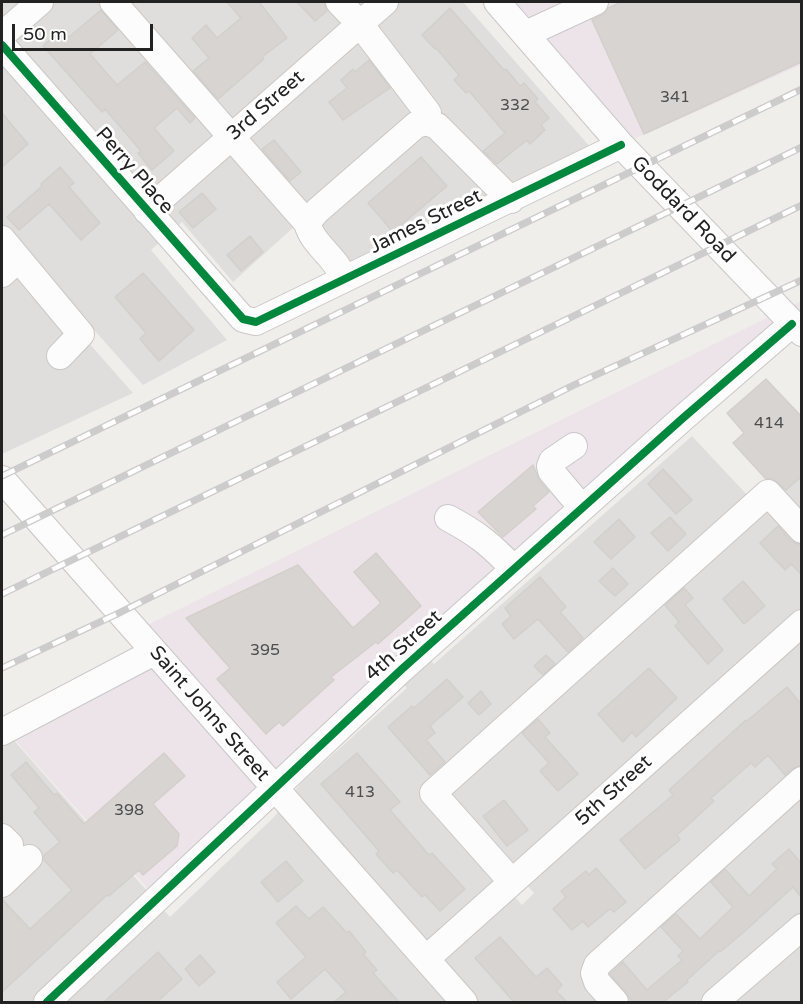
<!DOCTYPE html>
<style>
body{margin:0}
#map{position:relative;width:803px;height:1004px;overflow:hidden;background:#f0eeeb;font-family:"Varela Round",sans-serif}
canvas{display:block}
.frame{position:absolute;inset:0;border:3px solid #222;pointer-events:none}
.scale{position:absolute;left:12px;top:24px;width:141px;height:27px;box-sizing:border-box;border:3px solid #222;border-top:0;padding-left:8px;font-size:18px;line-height:21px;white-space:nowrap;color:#222;-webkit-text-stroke:4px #fff;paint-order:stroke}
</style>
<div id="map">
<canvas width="803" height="1004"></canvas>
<div class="frame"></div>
<div class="scale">50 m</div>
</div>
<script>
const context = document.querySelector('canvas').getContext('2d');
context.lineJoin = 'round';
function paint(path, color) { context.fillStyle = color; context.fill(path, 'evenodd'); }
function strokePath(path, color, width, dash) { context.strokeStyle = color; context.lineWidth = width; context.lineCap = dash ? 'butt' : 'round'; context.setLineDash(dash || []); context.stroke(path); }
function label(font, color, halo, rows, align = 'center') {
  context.font = font + ' "Varela Round",sans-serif'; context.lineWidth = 6; context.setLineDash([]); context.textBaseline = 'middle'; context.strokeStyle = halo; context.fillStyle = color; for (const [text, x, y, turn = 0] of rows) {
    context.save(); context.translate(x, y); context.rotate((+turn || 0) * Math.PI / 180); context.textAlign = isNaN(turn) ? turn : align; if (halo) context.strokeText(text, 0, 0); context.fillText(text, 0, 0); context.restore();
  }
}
paint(new Path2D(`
 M 2,2 L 463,2 L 592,149 L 509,188 L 432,102 L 233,282 L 182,222 L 151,250 L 227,340 L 143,385 L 80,314 L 2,232 Z
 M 429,120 L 496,195 L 352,265 L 347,263 L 339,248 L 330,252 L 313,221 Z
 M 2,245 L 133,393 L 2,454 Z
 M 692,436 L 749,497 L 422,792 L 522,905 L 534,893 L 444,792 L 765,506 L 770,480 L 801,454 L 801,1002 L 2,1002 L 2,727 L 170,917 L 274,817 L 302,782 L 407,688 L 300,564 L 331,549 L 434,664 Z`), '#dfdedc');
paint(new Path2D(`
 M 497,2 L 801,2 L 801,65 L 621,145 Z
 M 801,301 L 801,333 L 793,324 L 157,899 L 6,730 L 153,652 L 135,631 Z`), '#ede4e9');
const building = new Path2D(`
 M 227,2 L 259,2 L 287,38 L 262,57 L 264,59 L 218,99 L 193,71 L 209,58 L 192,38 L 206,25 L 217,38 L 241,18 Z
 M 297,2 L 324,2 L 327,11 L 315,21 Z
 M 622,2 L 801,2 L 801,62 L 644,134 L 592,20 L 602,15 L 608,8 Z
 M 450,8 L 504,70 L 506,69 L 520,86 L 524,83 L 538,99 L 535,102 L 549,118 L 541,125 L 545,130 L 530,144 L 527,140 L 497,164 L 483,151 L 505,133 L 469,91 L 466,93 L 454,80 L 459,75 L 436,48 L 435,49 L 422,35 Z
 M 101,10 L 118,30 L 90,54 L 117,85 L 145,62 L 195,118 L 190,123 L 177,108 L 154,128 L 174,151 L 152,170 L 138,153 L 141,151 L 105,109 L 102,112 L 43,46 L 62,29 L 69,37 Z
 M 369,60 L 390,88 L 343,120 L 329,102 L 347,88 L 341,80 L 353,69 L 355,72 Z
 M 2,113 L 28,144 L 2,167 Z
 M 274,140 L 301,172 L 290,181 L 262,149 Z
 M 421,157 L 447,186 L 393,232 L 368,203 Z
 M 60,167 L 74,183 L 69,187 L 100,223 L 81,240 L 49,204 L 19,230 L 7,217 L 42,186 L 41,184 Z
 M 202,193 L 216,209 L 193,228 L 179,212 Z
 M 250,236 L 263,252 L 241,271 L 227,255 Z
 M 143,273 L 194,330 L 159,361 L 140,339 L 146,333 L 115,297 Z
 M 766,379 L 801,416 L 801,477 L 786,490 L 773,479 L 765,478 L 733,443 L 744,433 L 727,413 Z
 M 533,465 L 539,480 L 549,492 L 533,506 L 536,509 L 503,537 L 478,512 Z
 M 663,469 L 692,500 L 676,514 L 648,484 Z
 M 670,517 L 686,534 L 668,551 L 651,533 Z
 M 619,519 L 635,537 L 611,559 L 594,542 Z
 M 778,526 L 791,541 L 801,545 L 801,574 L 791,564 L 785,570 L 760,543 Z
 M 376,553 L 421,606 L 378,644 L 376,642 L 331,677 L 334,680 L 283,726 L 279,722 L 266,734 L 217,679 L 230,668 L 186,618 L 298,565 L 353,628 L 381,603 L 354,572 Z
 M 613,568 L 628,584 L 615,596 L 599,581 Z
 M 540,577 L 566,607 L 560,612 L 583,638 L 568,652 L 538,619 L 514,639 L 502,624 L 511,616 L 505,608 Z
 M 743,581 L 765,606 L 744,624 L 723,599 Z
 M 684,588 L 693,598 L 685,605 L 723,650 L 708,664 L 675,626 L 679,622 L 665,605 Z
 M 546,655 L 555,664 L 543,675 L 534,666 Z
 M 649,668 L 677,698 L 636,737 L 632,732 L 623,742 L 598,714 Z
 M 447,679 L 463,697 L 430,726 L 435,733 L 426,740 L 445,762 L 430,775 L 388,727 L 412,706 L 414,708 Z
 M 787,687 L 801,704 L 801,765 L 792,769 L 785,775 L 768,755 L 755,767 L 751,763 L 711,798 L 714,801 L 677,835 L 680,840 L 645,869 L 620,840 L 673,795 L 669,790 L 746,720 L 747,721 Z
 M 481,691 L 491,704 L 479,715 L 468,703 Z
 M 538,719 L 550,733 L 545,737 L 578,774 L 558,791 L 540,771 L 549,763 L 522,733 Z
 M 164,753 L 185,776 L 153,804 L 179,834 L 177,846 L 143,875 L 139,870 L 109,896 L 107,895 L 2,992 L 2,899 L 30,929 L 72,890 L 44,860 L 44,855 L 60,842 L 34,812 L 39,808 L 11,775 L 26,762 L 54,795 L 57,793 L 84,824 Z
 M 357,753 L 400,802 L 390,810 L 429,855 L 432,853 L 465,889 L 440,911 L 425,895 L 422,897 L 397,870 L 393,873 L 376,854 L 379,851 L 321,784 Z
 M 504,800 L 528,830 L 507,846 L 483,816 Z
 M 789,849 L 801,863 L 801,897 L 793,887 L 745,931 L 720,952 L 719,951 L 687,980 L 688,982 L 663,1002 L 633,1002 L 610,974 L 623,962 L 647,990 L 682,960 L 678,956 L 683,951 L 661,927 L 676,914 L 700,939 L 733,907 L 711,882 L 725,869 L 749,896 L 777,869 L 772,864 Z
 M 286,861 L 303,881 L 278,902 L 261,882 Z
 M 596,868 L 626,902 L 614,912 L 610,909 L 588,927 L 583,921 L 572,930 L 553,909 L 566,897 L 561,891 L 586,871 L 589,875 Z
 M 296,906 L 309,919 L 323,907 L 347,933 L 349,931 L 366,952 L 363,954 L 377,970 L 373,973 L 399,1002 L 334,1002 L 346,992 L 325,969 L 291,999 L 277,982 L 306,957 L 276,923 Z
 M 500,937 L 536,977 L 547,968 L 562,985 L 556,991 L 567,1002 L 514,1002 L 475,958 Z
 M 158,952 L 182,979 L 157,1002 L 104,1002 Z
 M 200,955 L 215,972 L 199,986 L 185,969 Z`);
paint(building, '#d7d4d2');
strokePath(building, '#d3d0cc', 1.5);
const minor = new Path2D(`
 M 113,2 L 307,223
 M 339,2 L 360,24 L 428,113 L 426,122
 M 497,2 L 621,145 L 802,333
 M 526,34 L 595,2
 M 2,35 L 40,2
 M 2,45 L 243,319 L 256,322 L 621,145
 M 147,211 L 385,2
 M 2,239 L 81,334 L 60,356
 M 2,274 L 18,259
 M 344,279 C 336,256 313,246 307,223 L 317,211 L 416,125 L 426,122 L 437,126 L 511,200
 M 574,446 L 552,461 L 550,466 L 551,471 L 582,508
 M 2,479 L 464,1002
 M 448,518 C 478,534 490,544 514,569
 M 2,732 L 154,652
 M 2,837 L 10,845 L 10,852 L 2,862
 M 512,882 L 433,793 L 768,493 L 802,530
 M 2,884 L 29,858
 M 426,959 L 802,623
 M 47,1002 L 402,669 L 683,418 L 792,324
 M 615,1002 L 597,982 L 594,973 L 597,965 L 802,780
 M 715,1002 L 802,927`);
strokePath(minor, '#c9c8c7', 28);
strokePath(minor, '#fdfcfc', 26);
const rail = new Path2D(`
 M 2,476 L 802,89
 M 2,535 L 802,147
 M 2,594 L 802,205
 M 2,668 L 119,613 L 574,385 L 802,280`);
strokePath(rail, '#ccc', 7);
strokePath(rail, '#fff', 4.5, [14]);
strokePath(new Path2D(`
 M 2,45 L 243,319 L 256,322 L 621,145
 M 47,1002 L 402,669 L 683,418 L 792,324`), '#00873e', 8);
label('16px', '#4f4e4e', null, [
 ["341",675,98],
 ["332",515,106],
 ["414",769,424],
 ["395",265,651],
 ["413",360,793],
 ["398",129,811]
]);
label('20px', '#222', '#fff', [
 ["3rd Street",266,106,-41],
 ["Perry Place",134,171,49],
 ["Goddard Road",683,210,46],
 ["James Street",426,222,-26],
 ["4th Street",404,646,-42],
 ["Saint Johns Street",209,714,49],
 ["5th Street",614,791,-42]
]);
</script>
